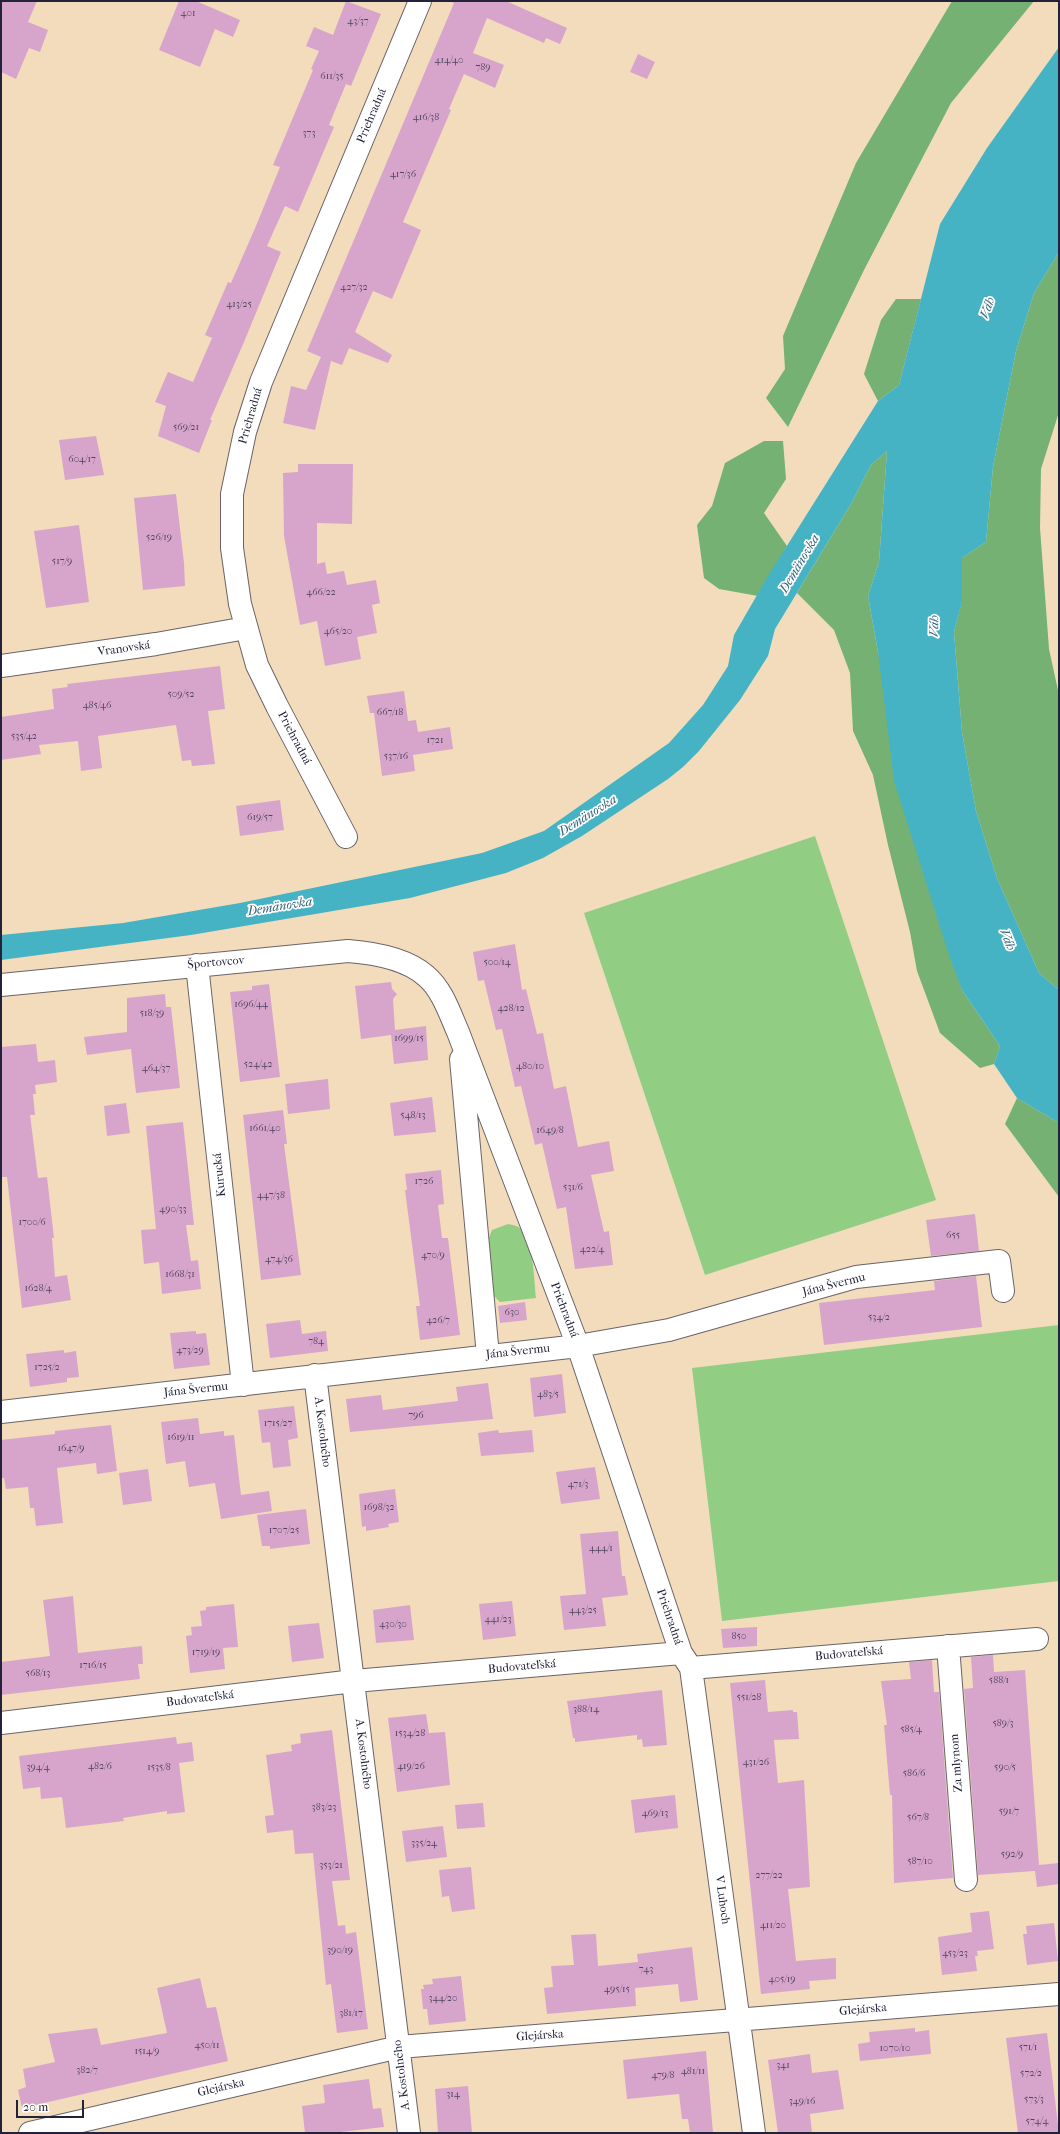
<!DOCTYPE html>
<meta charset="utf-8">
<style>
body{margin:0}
#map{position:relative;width:1060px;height:2134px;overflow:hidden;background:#f2dcbc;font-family:"IM FELL French Canon",serif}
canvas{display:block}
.frame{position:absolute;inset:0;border:2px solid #22223b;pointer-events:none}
.scale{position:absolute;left:16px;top:2100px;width:68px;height:18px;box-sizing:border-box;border:2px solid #22223b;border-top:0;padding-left:5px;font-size:12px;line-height:14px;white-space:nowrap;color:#22223b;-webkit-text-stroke:3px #fff;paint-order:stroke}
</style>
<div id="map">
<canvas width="1060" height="2134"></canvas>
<div class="frame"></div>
<div class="scale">20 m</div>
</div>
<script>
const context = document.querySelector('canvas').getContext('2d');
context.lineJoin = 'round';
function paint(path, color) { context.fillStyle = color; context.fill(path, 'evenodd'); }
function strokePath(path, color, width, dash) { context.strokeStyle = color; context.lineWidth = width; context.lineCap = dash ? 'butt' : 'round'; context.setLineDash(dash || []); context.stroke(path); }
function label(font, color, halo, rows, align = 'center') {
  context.font = font + ' "IM FELL French Canon",serif'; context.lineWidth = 3.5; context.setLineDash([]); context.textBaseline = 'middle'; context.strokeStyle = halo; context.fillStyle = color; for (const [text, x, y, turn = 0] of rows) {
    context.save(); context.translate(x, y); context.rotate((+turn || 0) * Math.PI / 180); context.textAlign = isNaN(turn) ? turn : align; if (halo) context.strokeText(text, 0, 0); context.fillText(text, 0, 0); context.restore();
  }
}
paint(new Path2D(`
 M 815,836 L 936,1200 L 705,1275 L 584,913 Z
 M 508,1224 C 513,1225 519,1226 522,1230 C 534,1245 534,1280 536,1298 L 500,1302 L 493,1295 L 488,1240 L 492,1230 Z
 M 1059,1325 L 1059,1581 L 722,1621 L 692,1368 Z`), '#91ce84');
paint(new Path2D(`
 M 952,1 L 1034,1 L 951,103 L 864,270 L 788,427 L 766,398 L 785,369 L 783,336 L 856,163 Z
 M 1059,252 L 1059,412 L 1041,469 L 1040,528 L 1049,649 L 1059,695 L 1059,990 L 1039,973 L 997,878 L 976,811 L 962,732 L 954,632 L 962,601 L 962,558 L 986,542 L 993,467 L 1016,351 L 1034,293 Z
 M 896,299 L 921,299 L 899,385 L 878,401 L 864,374 L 881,320 Z
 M 764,441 L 783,441 L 786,479 L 764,513 L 787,546 L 758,596 L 719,589 L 704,578 L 697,525 L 712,506 L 725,463 Z
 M 887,451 L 879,562 L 868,596 L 878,652 L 962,990 L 1000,1046 L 994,1064 L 980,1068 L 940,1033 L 917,971 L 910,932 L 888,845 L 873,775 L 853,731 L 850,673 L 834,630 L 797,593 L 851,504 L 871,465 Z
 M 1017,1098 L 1059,1123 L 1059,1197 L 1005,1124 Z`), '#74b172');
paint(new Path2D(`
 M 1059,47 L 1059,252 L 1034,293 L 1016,351 L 993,467 L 986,542 L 962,558 L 962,602 L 954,632 L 962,732 L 976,811 L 997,878 L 1039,973 L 1059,990 L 1059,1123 L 1017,1098 L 994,1064 L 1000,1046 L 962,990 L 948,952 L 894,781 L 878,652 L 868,596 L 879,562 L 887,451 L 871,465 L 851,504 L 775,629 L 768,656 L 740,700 L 699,751 L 683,767 L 668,779 L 582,836 L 543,858 L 506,873 L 410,898 L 191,935 L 1,960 L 1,935 L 123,923 L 240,903 L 482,853 L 544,831 L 669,743 L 703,705 L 728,666 L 734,635 L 768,576 L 878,401 L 899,385 L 940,224 L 987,148 Z`), '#46b3c4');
paint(new Path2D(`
 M 1,1 L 37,1 L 28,22 L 48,30 L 40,52 L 29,48 L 16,79 L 1,72 Z
 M 179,1 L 196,1 L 240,20 L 233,37 L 215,29 L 200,67 L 159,50 Z
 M 346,1 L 381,14 L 351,86 L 346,84 L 329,125 L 334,127 L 298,212 L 285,206 L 267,246 L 281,252 L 244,342 L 210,420 L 212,420 L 199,453 L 158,436 L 166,406 L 155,402 L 168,372 L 193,382 L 212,338 L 205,335 L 228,282 L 231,283 L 256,226 L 280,167 L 273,165 L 313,70 L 311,69 L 319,51 L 306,46 L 314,27 L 333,35 Z
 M 448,1 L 506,1 L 567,28 L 560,44 L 546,38 L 544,43 L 487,18 L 473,53 L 504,65 L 495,88 L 464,74 L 449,109 L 451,110 L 403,222 L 421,230 L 392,299 L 373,291 L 355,332 L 392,355 L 388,363 L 349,348 L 342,365 L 331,361 L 315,430 L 283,423 L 291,386 L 306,390 L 321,357 L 307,351 L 454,3 Z
 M 638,54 L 655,62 L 647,79 L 630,72 Z
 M 96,436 L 104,475 L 65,480 L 59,440 Z
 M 298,464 L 353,464 L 352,524 L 317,523 L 317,564 L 325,562 L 327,574 L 344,571 L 347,585 L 376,580 L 380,603 L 372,605 L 377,633 L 357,637 L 361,659 L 325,666 L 317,621 L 300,625 L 284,536 L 283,473 L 298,472 Z
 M 176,494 L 184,563 L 185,586 L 143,590 L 134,498 Z
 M 79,525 L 89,602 L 46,608 L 34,531 Z
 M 220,666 L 225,709 L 208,711 L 215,764 L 192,766 L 191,760 L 182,761 L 176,725 L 98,736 L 102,768 L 81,771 L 78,741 L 39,745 L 41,754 L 1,760 L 1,717 L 54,709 L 52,689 L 68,687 L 67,684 Z
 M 404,691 L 408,721 L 416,720 L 418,732 L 450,727 L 453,749 L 413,755 L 415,771 L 382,776 L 374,713 L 370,713 L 367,696 Z
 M 280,800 L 284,830 L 240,836 L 236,806 Z
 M 515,944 L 522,990 L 526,989 L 537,1034 L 543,1033 L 554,1089 L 566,1086 L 578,1147 L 609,1141 L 614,1171 L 591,1175 L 604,1232 L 609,1231 L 613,1265 L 575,1269 L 566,1207 L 557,1209 L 542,1143 L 535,1145 L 521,1086 L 515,1087 L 502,1029 L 496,1030 L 484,980 L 478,981 L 473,952 Z
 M 391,982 L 392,989 L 397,994 L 393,999 L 395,1030 L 426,1026 L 428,1060 L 394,1064 L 391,1035 L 361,1039 L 355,986 Z
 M 269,984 L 280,1077 L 240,1082 L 230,992 L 252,990 L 252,986 Z
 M 165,994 L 166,1007 L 171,1007 L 180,1088 L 136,1093 L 131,1049 L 87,1055 L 84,1037 L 127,1032 L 127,998 Z
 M 36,1044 L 38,1062 L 55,1060 L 57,1082 L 35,1085 L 36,1094 L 33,1094 L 35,1115 L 30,1115 L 38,1178 L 47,1177 L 54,1238 L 52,1238 L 55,1277 L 67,1275 L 71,1300 L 22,1308 L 7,1177 L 1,1177 L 1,1047 Z
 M 328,1079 L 330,1109 L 288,1114 L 285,1084 Z
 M 432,1097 L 436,1132 L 394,1136 L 390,1103 Z
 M 126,1103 L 130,1133 L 107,1136 L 104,1106 Z
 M 283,1110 L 287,1144 L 284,1144 L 301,1275 L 261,1280 L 243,1115 Z
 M 183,1122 L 194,1225 L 186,1225 L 191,1261 L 198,1260 L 201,1289 L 162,1294 L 159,1262 L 144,1264 L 141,1230 L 156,1229 L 146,1126 Z
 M 441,1170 L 444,1204 L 438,1205 L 442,1238 L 448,1238 L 460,1335 L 420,1340 L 416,1306 L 420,1306 L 405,1190 L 407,1190 L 405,1174 Z
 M 975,1214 L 979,1251 L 931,1256 L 926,1220 Z
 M 976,1276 L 982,1327 L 824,1345 L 819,1303 L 935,1290 L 934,1281 Z
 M 525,1302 L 527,1320 L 500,1323 L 498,1306 Z
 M 300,1320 L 302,1334 L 326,1331 L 328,1351 L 270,1358 L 266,1324 Z
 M 196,1331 L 196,1334 L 206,1333 L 210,1365 L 174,1369 L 170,1333 Z
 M 64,1350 L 64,1353 L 76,1351 L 79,1377 L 67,1378 L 67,1382 L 30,1387 L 26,1354 Z
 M 562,1374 L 566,1413 L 534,1417 L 530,1378 Z
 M 488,1383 L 493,1419 L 350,1432 L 346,1399 L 381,1395 L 383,1410 L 458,1401 L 456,1387 Z
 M 294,1406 L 298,1438 L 288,1440 L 291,1466 L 273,1468 L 270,1442 L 262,1443 L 258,1410 Z
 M 198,1418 L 200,1434 L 224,1431 L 224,1436 L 234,1435 L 241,1495 L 269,1491 L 272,1511 L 221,1519 L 215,1483 L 189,1487 L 185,1461 L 166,1464 L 161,1422 Z
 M 111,1425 L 117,1471 L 97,1474 L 96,1463 L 57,1468 L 63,1523 L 36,1526 L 34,1508 L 30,1508 L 28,1487 L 6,1489 L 4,1478 L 1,1478 L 1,1440 L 55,1434 L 55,1431 Z
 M 498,1430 L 499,1433 L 532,1430 L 534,1452 L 481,1456 L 478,1433 Z
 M 595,1467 L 600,1499 L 561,1504 L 556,1472 Z
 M 148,1469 L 152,1501 L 123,1505 L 119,1473 Z
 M 395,1489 L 399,1522 L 388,1524 L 389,1527 L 366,1531 L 366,1526 L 362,1527 L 359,1494 Z
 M 306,1509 L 310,1544 L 270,1549 L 270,1546 L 262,1546 L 257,1515 Z
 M 618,1531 L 622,1576 L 625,1576 L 628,1595 L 602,1598 L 606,1626 L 564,1630 L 560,1596 L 586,1594 L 580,1534 Z
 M 73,1596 L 78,1653 L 142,1646 L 143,1664 L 138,1664 L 140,1679 L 1,1695 L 1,1662 L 50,1656 L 43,1600 Z
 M 512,1601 L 516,1636 L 483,1640 L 479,1604 Z
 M 234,1604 L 238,1647 L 223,1648 L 225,1669 L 190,1673 L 186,1636 L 192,1635 L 191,1627 L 202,1626 L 200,1611 L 206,1610 L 206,1607 Z
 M 410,1605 L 414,1640 L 376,1643 L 373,1610 Z
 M 319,1623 L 324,1658 L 292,1662 L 288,1626 Z
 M 757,1627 L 757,1646 L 723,1648 L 721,1629 Z
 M 993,1655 L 994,1672 L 1025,1670 L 1039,1865 L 1059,1863 L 1059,1884 L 1037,1887 L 1035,1871 L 978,1875 L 964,1689 L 973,1688 L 971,1657 Z
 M 932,1660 L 934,1692 L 939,1692 L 953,1878 L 894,1883 L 892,1795 L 890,1795 L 884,1725 L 887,1725 L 881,1681 L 911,1679 L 909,1662 Z
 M 765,1680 L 768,1712 L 793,1710 L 793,1712 L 797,1712 L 799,1739 L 774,1740 L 778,1783 L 804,1780 L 810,1887 L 788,1889 L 796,1961 L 836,1958 L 836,1979 L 809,1981 L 810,1989 L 761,1994 L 730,1683 Z
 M 662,1690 L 667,1745 L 643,1747 L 642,1739 L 637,1740 L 637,1735 L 575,1742 L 575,1738 L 573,1738 L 567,1701 Z
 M 426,1714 L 429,1733 L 445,1732 L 450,1785 L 397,1792 L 388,1718 Z
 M 332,1730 L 350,1880 L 332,1881 L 338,1926 L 345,1925 L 346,1934 L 356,1932 L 368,2029 L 337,2033 L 331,1984 L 326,1985 L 313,1853 L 295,1854 L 293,1830 L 267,1833 L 265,1816 L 274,1815 L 266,1755 L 292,1751 L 291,1745 L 301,1743 L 300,1734 Z
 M 176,1737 L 177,1744 L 192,1742 L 194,1761 L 179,1763 L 185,1812 L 167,1814 L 167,1811 L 123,1818 L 124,1821 L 66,1828 L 62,1797 L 41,1799 L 40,1787 L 23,1789 L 19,1756 Z
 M 675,1795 L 678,1828 L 635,1833 L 631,1800 Z
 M 483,1803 L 485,1827 L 457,1829 L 455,1805 Z
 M 443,1826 L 447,1857 L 406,1862 L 402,1831 Z
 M 471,1867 L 475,1909 L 452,1912 L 449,1896 L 442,1897 L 439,1870 Z
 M 989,1911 L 994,1949 L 977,1951 L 978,1956 L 975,1956 L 977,1971 L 942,1975 L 938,1937 L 972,1932 L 970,1913 Z
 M 1054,1923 L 1058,1961 L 1027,1965 L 1023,1934 L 1027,1934 L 1026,1926 Z
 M 596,1934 L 598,1966 L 638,1962 L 637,1954 L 692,1947 L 698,2000 L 680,2002 L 678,1984 L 635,1988 L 636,2006 L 547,2014 L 544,1988 L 553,1987 L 551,1966 L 574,1965 L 571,1935 Z
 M 461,1976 L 466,2021 L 429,2025 L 427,2009 L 423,2009 L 421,1989 L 424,1989 L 423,1985 L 433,1984 L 432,1979 Z
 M 200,1978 L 207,2008 L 216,2007 L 228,2061 L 22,2108 L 18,2090 L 26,2087 L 23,2069 L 55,2062 L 48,2034 L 97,2028 L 101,2045 L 167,2033 L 157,1988 Z
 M 915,2028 L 915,2032 L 929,2030 L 931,2054 L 860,2061 L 858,2044 L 870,2042 L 869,2032 Z
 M 1047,2033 L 1059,2133 L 1018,2133 L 1006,2038 Z
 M 706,2051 L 713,2133 L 690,2133 L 688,2119 L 682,2119 L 679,2094 L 627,2099 L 623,2060 Z
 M 810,2054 L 812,2073 L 838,2070 L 844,2109 L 810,2114 L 812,2133 L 778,2133 L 768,2060 Z
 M 369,2079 L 373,2109 L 381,2108 L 384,2127 L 332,2133 L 305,2133 L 302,2106 L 325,2103 L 323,2085 Z
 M 468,2086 L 472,2133 L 438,2133 L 435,2089 Z`), '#d7a5cb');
const minor = new Path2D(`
 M 1,666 L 156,644 L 246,628
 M 346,837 L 277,706 L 257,665 L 240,604 L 232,548 L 232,494 L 245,432 L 261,382 L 420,1
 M 197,965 L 243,1385
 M 1,985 L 348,951 C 374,953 406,958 426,976 C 442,989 450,1014 458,1032 L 578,1346 L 681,1653
 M 461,1059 L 488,1356
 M 315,1375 L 409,2133
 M 1,1412 L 578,1346 L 669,1330 L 856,1277 L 999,1261 L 1003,1291
 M 948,1646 L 966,1880
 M 691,1668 L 754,2133
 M 1,1723 L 354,1681 L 681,1653 L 691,1668 L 1037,1639
 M 30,2133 L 399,2047 L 1059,1994`);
strokePath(minor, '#6b6368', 24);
strokePath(minor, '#fff', 22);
label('10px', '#4f435f', null, [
 ["401",188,14],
 ["43/37",358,22],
 ["414/40",449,61],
 ["789",483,68],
 ["611/35",332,77],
 ["416/38",426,118],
 ["373",309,134],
 ["417/36",403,175],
 ["427/32",354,288],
 ["413/25",239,305],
 ["569/21",186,428],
 ["604/17",82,460],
 ["526/19",159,538],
 ["517/9",62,562],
 ["466/22",321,593],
 ["465/20",338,632],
 ["509/52",181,695],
 ["485/46",97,706],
 ["667/18",390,713],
 ["535/42",24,737],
 ["1721",435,741],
 ["537/16",396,757],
 ["619/57",260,818],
 ["500/14",497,963],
 ["1696/44",251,1005],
 ["428/12",511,1009],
 ["518/39",152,1014],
 ["1699/15",409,1039],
 ["524/42",258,1065],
 ["480/10",530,1067],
 ["464/37",156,1069],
 ["548/13",413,1116],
 ["1661/40",265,1129],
 ["1649/8",550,1131],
 ["1726",424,1182],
 ["531/6",573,1188],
 ["447/38",271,1196],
 ["490/33",173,1210],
 ["1700/6",32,1223],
 ["655",953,1236],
 ["422/4",592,1250],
 ["470/9",433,1256],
 ["474/36",279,1260],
 ["1668/31",180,1275],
 ["1628/4",38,1289],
 ["630",512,1313],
 ["534/2",879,1318],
 ["426/7",438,1321],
 ["784",316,1342],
 ["473/29",190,1351],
 ["1725/2",47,1368],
 ["483/5",548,1395],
 ["796",416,1416],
 ["1715/27",278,1424],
 ["1619/11",181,1438],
 ["1647/9",71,1449],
 ["471/3",578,1485],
 ["1698/32",379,1508],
 ["1707/25",284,1531],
 ["444/1",601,1549],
 ["443/25",583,1611],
 ["441/23",498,1620],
 ["430/30",393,1625],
 ["850",739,1637],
 ["1719/19",206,1653],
 ["1716/15",93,1666],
 ["568/13",38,1674],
 ["588/1",999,1681],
 ["551/28",749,1698],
 ["388/14",586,1710],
 ["589/3",1003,1724],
 ["585/4",911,1730],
 ["1534/28",410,1734],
 ["431/26",756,1763],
 ["482/6",100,1767],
 ["419/26",411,1767],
 ["394/4",38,1768],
 ["1535/8",159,1768],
 ["590/5",1005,1768],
 ["586/6",914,1774],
 ["383/23",324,1808],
 ["591/7",1009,1812],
 ["469/13",655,1814],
 ["567/8",918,1818],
 ["335/24",424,1844],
 ["592/9",1012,1855],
 ["587/10",920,1862],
 ["353/21",331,1866],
 ["277/22",769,1876],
 ["411/20",773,1926],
 ["390/19",340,1951],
 ["453/23",955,1954],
 ["743",646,1970],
 ["405/19",782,1980],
 ["495/15",617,1990],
 ["344/20",443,1999],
 ["381/17",351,2014],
 ["450/11",207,2046],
 ["571/1",1028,2048],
 ["1070/10",895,2049],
 ["1514/9",147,2052],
 ["341",783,2066],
 ["382/7",87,2071],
 ["481/11",693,2072],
 ["572/2",1031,2074],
 ["479/8",663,2076],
 ["314",453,2095],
 ["573/3",1034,2100],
 ["349/16",802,2102],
 ["574/4",1037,2122]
]);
label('12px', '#22223b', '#fff', [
 ["Priehradná",372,116,-67],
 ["Priehradná",251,416,-74],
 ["Vranovská",124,649,-8],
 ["Priehradná",294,738,62],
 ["Športovcov",216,963,-5],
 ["Kurucká",220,1175,-96],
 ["Jána Švermu",834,1285,-14],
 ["Priehradná",564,1310,69],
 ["Jána Švermu",518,1352,-6],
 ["Jána Švermu",196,1390,-6],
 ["A. Kostolného",322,1432,83],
 ["Priehradná",669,1617,71],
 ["Budovateľská",849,1654,-5],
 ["Budovateľská",522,1667,-5],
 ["Budovateľská",200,1699,-7],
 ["A. Kostolného",363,1754,83],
 ["Za mlynom",957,1763,-94],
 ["V Luhoch",722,1900,82],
 ["Glejárska",863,2010,-5],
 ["Glejárska",540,2036,-4],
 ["A. Kostolného",402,2075,-97],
 ["Glejárska",221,2088,-13]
]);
label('italic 13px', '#326379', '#fff', [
 ["Váh",988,308,-71],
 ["Demänovka",800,564,-59],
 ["Váh",935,626,-89],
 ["Demänovka",588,816,-32],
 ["Demänovka",280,907,-9],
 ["Váh",1007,940,68]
]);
</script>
